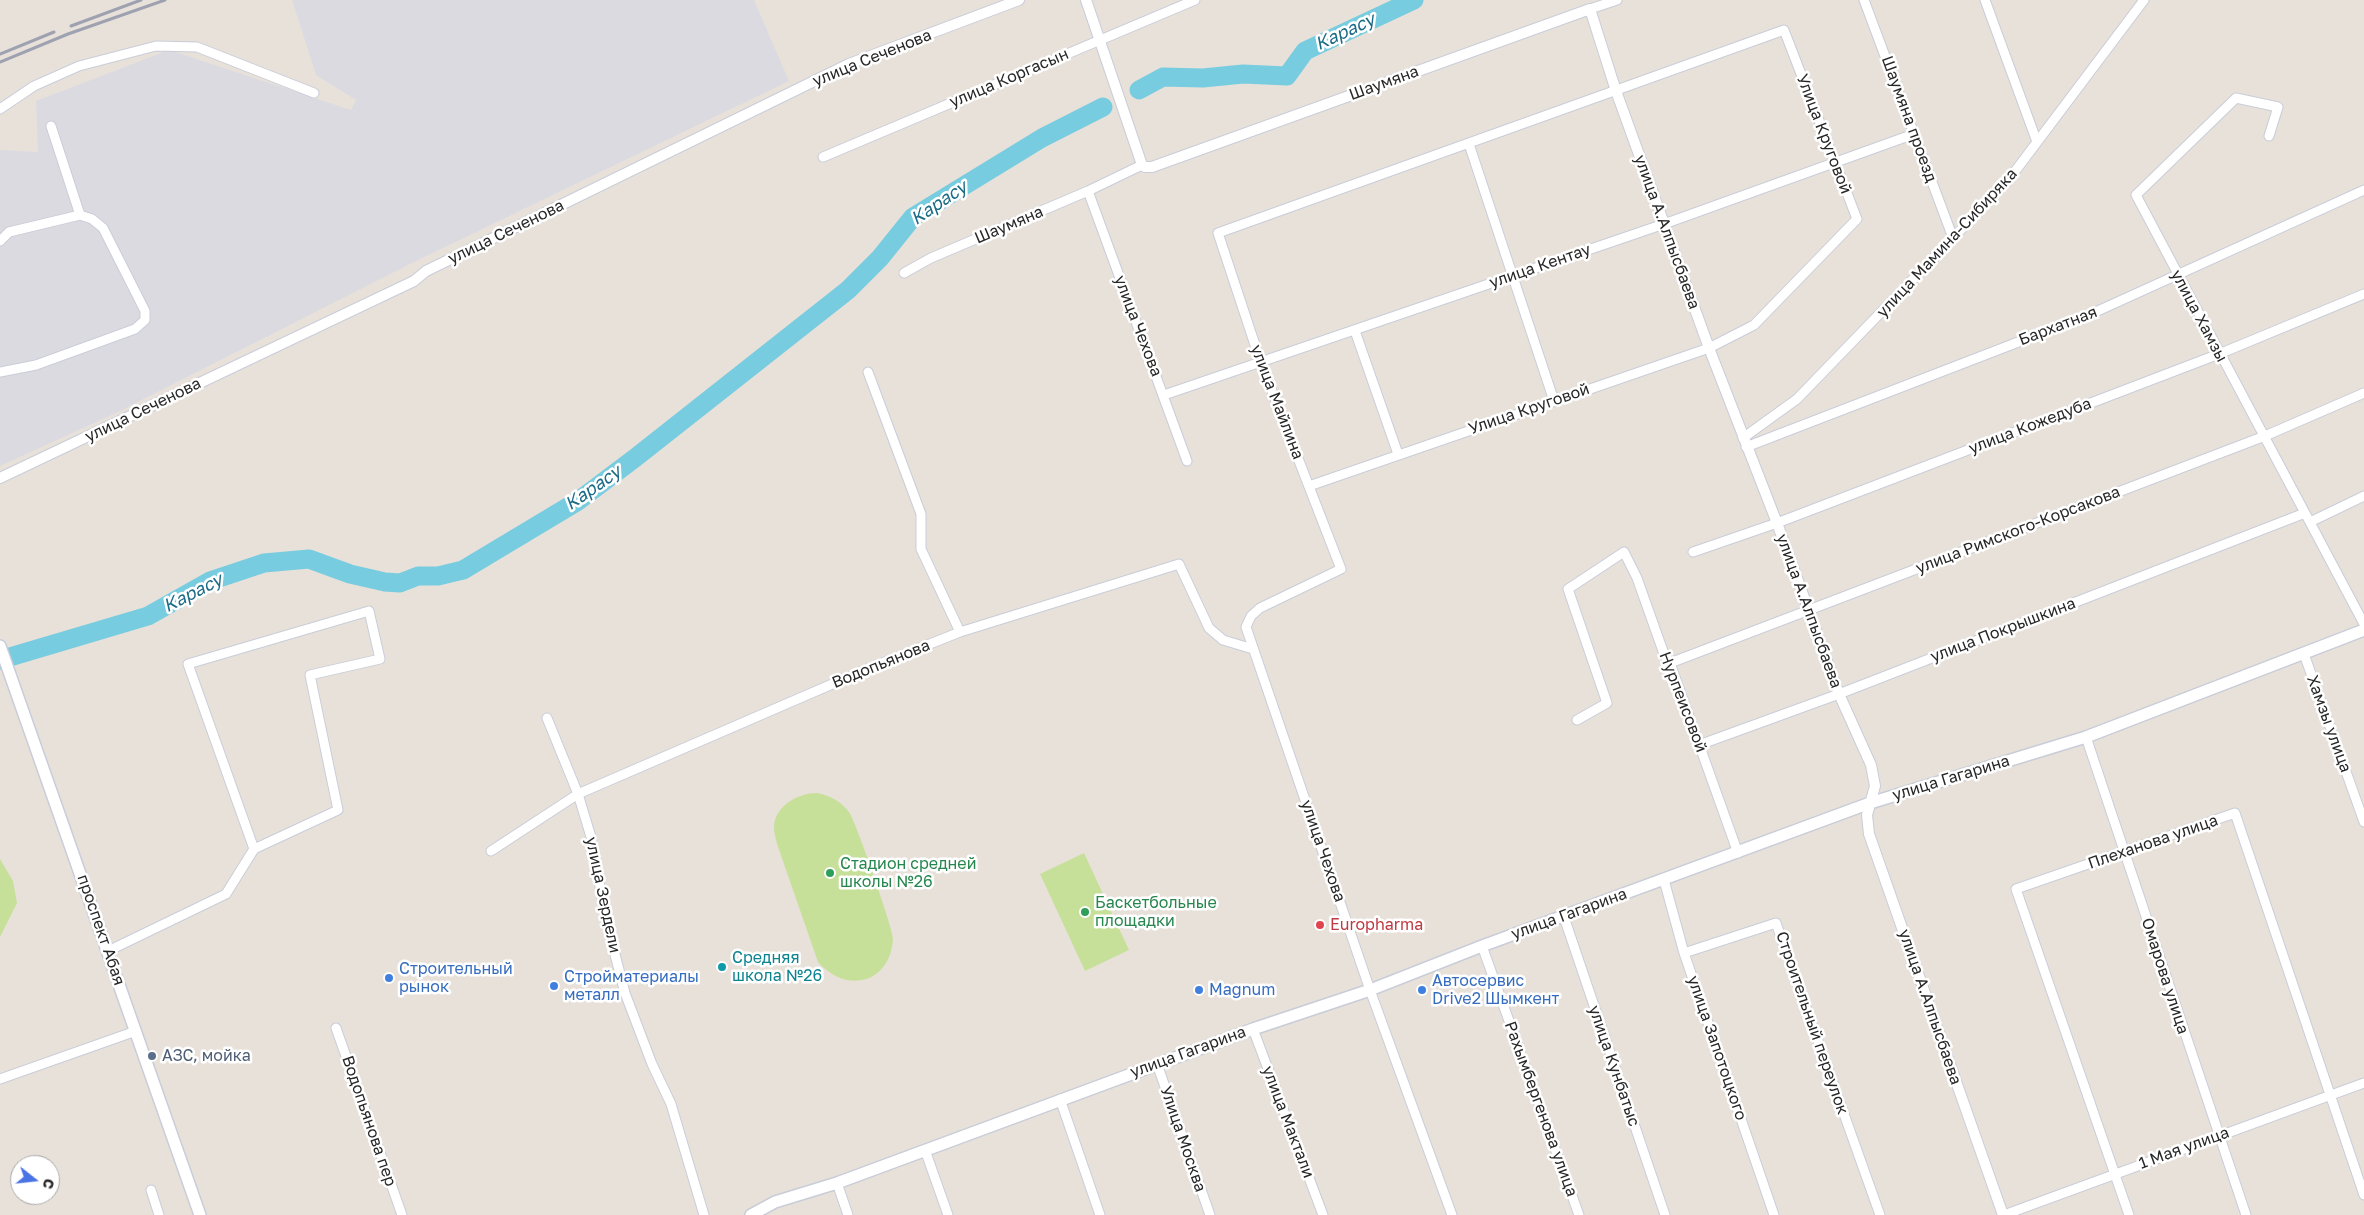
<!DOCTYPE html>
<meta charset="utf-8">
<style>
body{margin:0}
#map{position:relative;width:2364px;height:1215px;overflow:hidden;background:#e8e1da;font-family:"Golos Text",sans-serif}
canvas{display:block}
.north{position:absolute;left:10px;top:1155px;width:50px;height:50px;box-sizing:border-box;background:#fff;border:1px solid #a9a9a9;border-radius:50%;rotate:106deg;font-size:14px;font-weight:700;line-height:20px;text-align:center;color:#272727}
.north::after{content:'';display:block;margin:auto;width:18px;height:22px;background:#4a73e5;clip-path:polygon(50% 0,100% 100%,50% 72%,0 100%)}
</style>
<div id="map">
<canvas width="2364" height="1215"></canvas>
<div class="north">С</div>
</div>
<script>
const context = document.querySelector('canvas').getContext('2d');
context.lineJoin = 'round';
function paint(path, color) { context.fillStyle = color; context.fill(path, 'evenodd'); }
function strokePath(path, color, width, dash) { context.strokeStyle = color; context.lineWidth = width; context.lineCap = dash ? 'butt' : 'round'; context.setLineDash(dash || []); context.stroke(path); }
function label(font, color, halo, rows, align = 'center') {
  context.font = font + ' "Golos Text",sans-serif'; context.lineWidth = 5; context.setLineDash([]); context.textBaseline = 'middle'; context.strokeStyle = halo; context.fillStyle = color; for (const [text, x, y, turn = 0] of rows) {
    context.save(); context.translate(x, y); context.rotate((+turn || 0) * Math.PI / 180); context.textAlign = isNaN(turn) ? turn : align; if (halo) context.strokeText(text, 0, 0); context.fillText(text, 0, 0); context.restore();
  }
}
paint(new Path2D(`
 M 292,0 L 754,0 L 789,81 L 418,260 L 118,412 L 0,466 L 0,150 L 38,152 L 36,101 L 169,50 L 351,110 L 356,100 L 316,75 Z`), '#dcdae1');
paint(new Path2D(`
 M 817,793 C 829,795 842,802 849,812 C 855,819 893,929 893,938 C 891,983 847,995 818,962 L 777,844 C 776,839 774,833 774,828 C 774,806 798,793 817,793 Z
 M 1084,853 L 1129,950 L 1085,971 L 1040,874 Z
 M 0,859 L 13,881 L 17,903 L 0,937 Z`), '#c7e099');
strokePath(new Path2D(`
 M 1139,90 L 1163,77 L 1203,78 L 1243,74 L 1287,76 L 1305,51 L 1414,0
 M 0,660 L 148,616 L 210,581 L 264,563 L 309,559 L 350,574 L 385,582 L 400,583 L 418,576 L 438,576 L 463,570 L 578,501 L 635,458 L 848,290 L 880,258 L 913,217 L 1042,138 L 1103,107`), '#77cce0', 19);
const minor = new Path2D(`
 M 1864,0 L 1953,238
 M 1985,0 L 2037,142
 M 1590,9 L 1617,0
 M 0,109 L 34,86 L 79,66 L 156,46 L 197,47 L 314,93
 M 51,126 L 80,215
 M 2269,136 L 2278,107 L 2236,98 L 2136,195 L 2364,624
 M 1469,144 L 1554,401
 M 823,157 L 1195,0
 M 1088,191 L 1187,461
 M 0,241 L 9,232 L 80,215 L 92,219 L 103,228 L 145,311 L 145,320 L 135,329 L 36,365 L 0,372
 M 904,273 L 931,258 L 1088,191 L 1142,165
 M 1355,331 L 1398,454
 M 868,372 L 921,514 L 921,549 L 960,632
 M 1164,395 L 1664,224 L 1914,134
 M 1743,438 L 1797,399 L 2007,182 L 2144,0
 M 1746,447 L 2091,314 L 2364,190
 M 1309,486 L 1709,348 L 1754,325 L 1857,219 L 1784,30 L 1218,233 L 1261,363 L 1341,569 L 1260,608 L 1251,616 L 1246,627 L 1370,990 L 1452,1215
 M 2310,522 L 2364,496
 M 1693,552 L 1777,523 L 2219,354 L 2364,294
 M 2304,654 L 2364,822
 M 1670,663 L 2265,436 L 2364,393
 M 547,718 L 578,794 L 591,837 L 606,920 L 625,993 L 652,1064 L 671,1104 L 704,1215
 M 1577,720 L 1607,703 L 1568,589 L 1624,552 L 1637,578 L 1664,654 L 1670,663 L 1738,853
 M 2086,737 L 2246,1215
 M 1699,745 L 1839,694 L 2305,513
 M 491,851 L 578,794 L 867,669 L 960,632 L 1179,564 L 1209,628 L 1223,640 L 1253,649
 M 1664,880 L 1684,953 L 1774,1215
 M 1564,917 L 1665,1215
 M 1482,946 L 1579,1215
 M 108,951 L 226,894 L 254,849 L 338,810 L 310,675 L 380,659 L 369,611 L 188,664 L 254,849
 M 1684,953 L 1776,923 L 1880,1215
 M 336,1028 L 402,1215
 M 1253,1029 L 1323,1215
 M 1157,1064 L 1210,1215
 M 0,1079 L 136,1031
 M 1060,1099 L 1100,1215
 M 925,1150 L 948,1215
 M 837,1183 L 848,1215
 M 151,1190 L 159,1215
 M 2004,1215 L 2364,1083
 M 2129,1215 L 2016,889 L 2235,813 L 2364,1195`);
const tertiary = new Path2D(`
 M 1086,0 L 1142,165 L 1145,167 L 1152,167 L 1590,9 L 1616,91 L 1709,348 L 1777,523 L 1839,694 L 1871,765 L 1875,786 L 1867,815 L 1869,834 L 2003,1215
 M 0,478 L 414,281 L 426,271 L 849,64 L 1019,0`);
const secondary = new Path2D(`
 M 0,646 L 200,1215
 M 751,1215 L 775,1202 L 837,1183 L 1253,1029 L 1370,990 L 1482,946 L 1870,803 L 2086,737 L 2364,630`);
strokePath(minor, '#c9cdd8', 11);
strokePath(tertiary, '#c9cdd8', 12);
strokePath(secondary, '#c9cdd8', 14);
strokePath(minor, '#fff', 9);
strokePath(tertiary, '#fff', 10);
strokePath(secondary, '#fff', 11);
strokePath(new Path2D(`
 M 71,26 L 141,0
 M 0,54 L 54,32
 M 0,62 L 68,34 L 165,0`), '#9ea2b0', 3);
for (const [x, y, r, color] of [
 [830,873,5,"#2e9e5b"],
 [1085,912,5,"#2e9e5b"],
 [1320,925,5,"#e0444e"],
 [722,967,5,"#0f9aa8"],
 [389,978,5,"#3f7fe0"],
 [554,986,5,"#3f7fe0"],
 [1199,990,5,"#3f7fe0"],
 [1422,990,5,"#3f7fe0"],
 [152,1056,5,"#5c6f8a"]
]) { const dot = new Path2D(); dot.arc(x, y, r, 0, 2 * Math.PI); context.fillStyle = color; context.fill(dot); strokePath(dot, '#fff', 2); }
label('16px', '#272727', '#fff', [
 ["улица Сеченова",872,58,-22],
 ["улица Коргасын",1009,78,-23],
 ["Шаумяна",1384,83,-20],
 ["Шаумяна проезд",1909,119,70],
 ["Улица Круговой",1824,134,69],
 ["Шаумяна",1009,225,-23],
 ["улица Сеченова",506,232,-26],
 ["улица А.Алпысбаева",1667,232,70],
 ["улица Мамина-Сибиряка",1947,243,-47],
 ["улица Кентау",1540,266,-19],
 ["улица Хамзы",2199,316,62],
 ["улица Чехова",1138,326,69],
 ["Бархатная",2058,326,-21],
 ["улица Майлина",1277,402,69],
 ["Улица Круговой",1529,409,-19],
 ["улица Сеченова",143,410,-26],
 ["улица Кожедуба",2030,426,-21],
 ["улица Римского-Корсакова",2018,530,-21],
 ["улица А.Алпысбаева",1809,611,70],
 ["улица Покрышкина",2003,630,-21],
 ["Водопьянова",881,664,-22],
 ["Нурпеисовой",1683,702,69],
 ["Хамзы улица",2329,724,70],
 ["улица Гагарина",1951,778,-17],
 ["Плеханова улица",2153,842,-19],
 ["улица Чехова",1323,851,71],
 ["улица Зердели",603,895,78],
 ["улица Гагарина",1569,914,-20],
 ["проспект Абая",101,930,71],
 ["Омарова улица",2165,976,72],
 ["улица А.Алпысбаева",1930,1007,71],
 ["Строительный переулок",1812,1023,71],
 ["улица Запотоцкого",1717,1048,71],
 ["улица Гагарина",1188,1052,-20],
 ["улица Кунбатыс",1614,1066,71],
 ["Рахымбергенова улица",1541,1109,70],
 ["Водопьянова пер",369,1121,71],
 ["улица Мактали",1288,1122,69],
 ["Улица Москва",1183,1139,71],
 ["1 Мая улица",2184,1148,-20]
]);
label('16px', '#27864d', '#fff', [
 ["Стадион средней",840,864],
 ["школы №26",840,882],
 ["Баскетбольные",1095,903],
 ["площадки",1095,921]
], 'left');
label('16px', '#be3a42', '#fff', [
 ["Europharma",1330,925]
], 'left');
label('16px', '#0d838f', '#fff', [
 ["Средняя",732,958],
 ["школа №26",732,976]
], 'left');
label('16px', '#366cbe', '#fff', [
 ["Строительный",399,969],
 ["рынок",399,987],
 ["Стройматериалы",564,977],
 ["металл",564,995],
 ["Автосервис",1432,981],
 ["Drive2 Шымкент",1432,999],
 ["Magnum",1209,990]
], 'left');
label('16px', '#4e5e75', '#fff', [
 ["АЗС, мойка",162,1056]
], 'left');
label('italic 18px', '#1b6b87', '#fff', [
 ["Карасу",1345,32,-25],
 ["Карасу",939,203,-34],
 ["Карасу",593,488,-35],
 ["Карасу",193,593,-27]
]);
</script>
